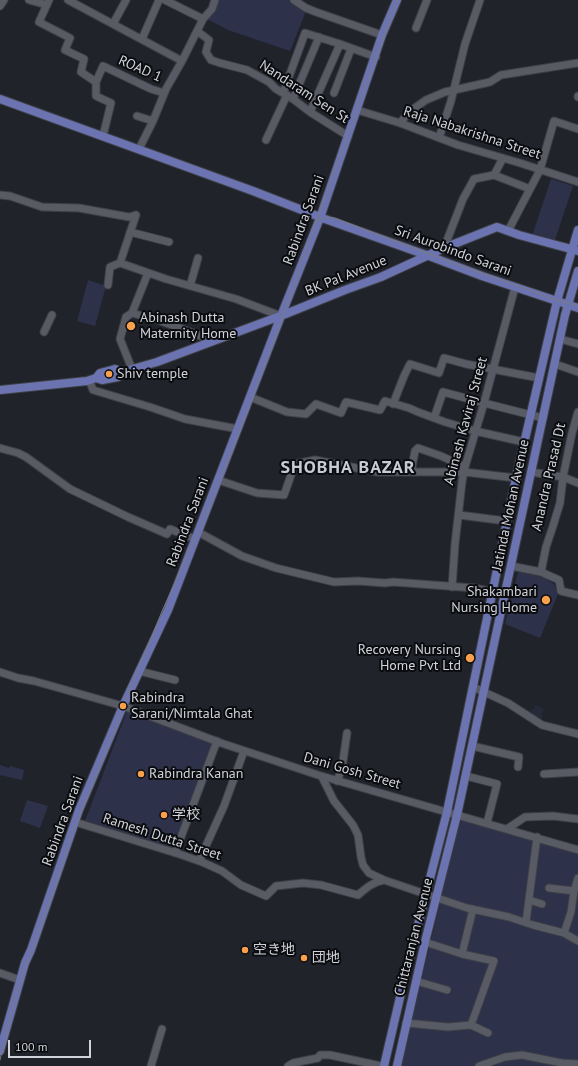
<!DOCTYPE html>
<meta charset="utf-8">
<style>
body{margin:0}
#map{position:relative;width:578px;height:1066px;overflow:hidden;background:#21232b;font-family:"PT Sans",sans-serif}
canvas{display:block}
.scale{position:absolute;left:8px;top:1040px;width:83px;height:18px;box-sizing:border-box;border:2px solid #d1d3d8;border-top:0;padding-left:5px;font-size:12px;line-height:14px;white-space:nowrap;color:#d1d3d8;-webkit-text-stroke:3px #0b0c10;paint-order:stroke}
</style>
<div id="map">
<canvas width="578" height="1066"></canvas>
<div class="scale">100 m</div>
</div>
<script>
const context = document.querySelector('canvas').getContext('2d');
context.lineJoin = 'round';
function paint(path, color) { context.fillStyle = color; context.fill(path, 'evenodd'); }
function strokePath(path, color, width, dash) { context.strokeStyle = color; context.lineWidth = width; context.lineCap = dash ? 'butt' : 'round'; context.setLineDash(dash || []); context.stroke(path); }
function label(font, color, halo, rows, align = 'center') {
  context.font = font + ' "PT Sans","Noto Sans SC","Noto Sans JP",sans-serif'; context.lineWidth = 4; context.setLineDash([]); context.textBaseline = 'middle'; context.strokeStyle = halo; context.fillStyle = color; for (const [text, x, y, turn = 0] of rows) {
    context.save(); context.translate(x, y); context.rotate((+turn || 0) * Math.PI / 180); context.textAlign = isNaN(turn) ? turn : align; if (halo) context.strokeText(text, 0, 0); context.fillText(text, 0, 0); context.restore();
  }
}
paint(new Path2D(`
 M 536,705 L 544,709 L 541,714 L 543,716 L 540,721 L 528,714 L 531,709 L 533,710 Z`), '#262937');
paint(new Path2D(`
 M 217,0 L 289,0 L 306,11 L 290,51 L 228,30 L 207,19 Z
 M 551,179 L 573,186 L 554,243 L 532,236 Z
 M 88,280 L 106,286 L 95,326 L 77,321 Z
 M 518,572 L 543,577 L 554,584 L 558,594 L 540,638 L 505,624 Z
 M 127,711 L 218,743 L 177,849 L 85,821 Z
 M 0,765 L 9,768 L 10,766 L 24,770 L 22,780 L 0,775 Z
 M 27,800 L 48,806 L 40,828 L 20,821 Z
 M 460,819 L 578,853 L 578,1066 L 401,1066 Z`), '#2d314a');
const minor = new Path2D(`
 M 29,0 L 47,5
 M 49,0 L 39,22 L 70,38 L 65,50 L 84,59 L 81,72 L 96,82 L 103,66 L 151,89 L 164,93
 M 68,0 L 182,61
 M 165,0 L 203,19
 M 294,0 L 306,8 L 316,12 L 382,35
 M 0,6 L 4,0
 M 113,24 L 126,0
 M 416,28 L 427,0
 M 197,31 L 209,40 L 206,52 L 211,60 L 220,63 L 247,70 L 269,82 L 276,89 L 293,99 L 310,112 L 348,136
 M 142,39 L 159,0
 M 96,82 L 96,96 L 111,103 L 103,136
 M 283,93 L 305,33 L 340,44 L 376,57
 M 334,93 L 351,49
 M 578,96 L 578,97
 M 293,99 L 319,37
 M 357,110 L 400,123 L 458,145 L 520,163 L 578,182
 M 310,112 L 340,44
 M 137,116 L 153,121
 M 400,123 L 409,112 L 426,100 L 445,92 L 490,82 L 501,75 L 578,63
 M 439,138 L 451,101 L 465,44 L 480,0
 M 266,140 L 287,95
 M 139,149 L 153,121 L 166,89 L 182,61 L 203,19 L 212,9 L 215,0
 M 494,175 L 530,189
 M 0,195 L 10,196 L 42,207 L 79,208 L 129,217 L 136,215
 M 508,231 L 540,170 L 554,121 L 578,129
 M 130,232 L 169,242
 M 444,248 L 463,199 L 474,179 L 494,175 L 503,158
 M 120,263 L 136,215
 M 108,285 L 110,267 L 120,263 L 166,279 L 236,299 L 281,316
 M 190,286 L 198,258
 M 132,313 L 161,321 L 214,341
 M 44,332 L 52,315
 M 560,339 L 578,344
 M 555,364 L 578,372
 M 132,369 L 120,339 L 126,317 L 132,313 L 148,273
 M 89,380 L 93,390 L 150,407 L 185,419 L 238,429
 M 250,397 L 287,412 L 306,414 L 316,404 L 341,413 L 346,402 L 380,410 L 385,401 L 409,408 L 418,412 L 445,422 L 475,431 L 524,442
 M 393,404 L 404,376 L 410,364 L 439,373 L 444,358 L 466,364 L 539,378
 M 434,418 L 443,392 L 484,403 L 543,418
 M 0,448 L 18,453 L 26,457 L 70,489 L 128,517 L 167,534 L 170,529 L 195,539
 M 411,472 L 415,451 L 418,448 L 441,456 L 465,467
 M 531,472 L 563,477 L 578,483
 M 218,480 L 257,493 L 284,495 L 295,464 L 315,460 L 377,472 L 464,472 L 516,478
 M 459,515 L 506,521
 M 198,532 L 242,556 L 276,568 L 334,582 L 358,581 L 385,583 L 393,582 L 474,588 L 493,592
 M 511,566 L 541,572 L 559,580 L 561,591 L 578,595
 M 541,572 L 546,547 L 553,526 L 560,503 L 563,477 L 572,433 L 578,412
 M 452,587 L 455,544 L 462,482 L 465,467 L 484,403 L 515,287
 M 139,671 L 175,680
 M 0,672 L 18,678 L 34,681 L 123,706 L 221,743 L 318,775 L 578,850
 M 473,687 L 508,703 L 542,725 L 578,734
 M 472,746 L 519,757 L 518,767
 M 544,774 L 578,772
 M 466,776 L 497,784 L 487,823
 M 322,777 L 334,801 L 353,825 L 358,835 L 361,857 L 363,865 L 369,873 L 384,880
 M 337,781 L 342,768 L 347,733
 M 75,822 L 179,854 L 202,862 L 222,871 L 241,885 L 266,896 L 276,886 L 303,883 L 321,885 L 358,895 C 366,888 373,882 384,880 L 467,908 L 509,917 L 533,925 L 564,933 L 578,941
 M 507,829 L 525,817 L 553,816 L 578,819
 M 175,853 L 217,741
 M 199,861 L 224,806 L 244,751
 M 549,888 L 574,891
 M 529,900 L 542,904
 M 526,922 L 537,837
 M 564,933 L 571,912 L 574,891 L 578,878
 M 425,942 L 462,954 L 494,961 L 471,1025 L 488,1033
 M 462,954 L 473,909
 M 0,973 L 20,980
 M 416,981 L 447,990
 M 406,1023 L 448,1027 L 471,1025
 M 151,1066 L 162,1029
 M 288,1066 L 293,1063 L 318,1058 L 320,1055 L 330,1055 L 381,1066
 M 479,1066 L 505,1057 L 522,1055 L 562,1063 L 578,1064`);
const major = new Path2D(`
 M 0,99 L 253,191 L 325,219 L 429,256 L 482,276 L 578,308
 M 96,378 L 100,373 L 115,369 L 122,372
 M 0,390 L 87,381 L 96,378 L 102,380 L 118,377 L 122,372 L 157,362 L 283,315 L 345,290 L 381,277 L 444,248 L 497,227 L 519,235 L 578,251
 M 0,1051 L 25,963 L 31,950 L 79,810 L 123,706 L 168,610 L 281,316 L 320,218 L 382,35 L 397,0
 M 384,1066 L 405,976 L 447,812 L 516,478 L 557,301 L 578,230
 M 397,1066 L 425,942 L 457,815 L 565,315 L 578,271`);
strokePath(minor, '#3e4046', 9);
strokePath(major, '#3e4046', 10);
strokePath(minor, '#585a64', 7);
strokePath(major, '#6b74b0', 8);
strokePath(new Path2D(`
 M 315,222 C 321,218 327,217 335,218 L 450,262 L 551,298 L 578,306
 M 0,1060 L 16,994 L 55,886 L 73,831 L 163,609 L 205,517 L 242,424 L 279,326 L 318,217 L 397,0`), '#797b81', 1);
for (const [x, y, r, color] of [
 [131,326,5,"#f8a04b"],
 [109,374,4,"#f8a04b"],
 [546,600,5,"#f8a04b"],
 [470,658,5,"#f8a04b"],
 [123,706,4,"#f8a04b"],
 [141,774,4,"#f8a04b"],
 [164,815,4,"#f8a04b"],
 [245,950,4,"#f8a04b"],
 [304,958,4,"#f8a04b"]
]) { const dot = new Path2D(); dot.arc(x, y, r, 0, 2 * Math.PI); context.fillStyle = color; context.fill(dot); strokePath(dot, '#0b0c10', 1.5); }
label('14px', '#d1d3d8', '#0b0c10', [
 ["ROAD 1",140,69,24],
 ["Nandaram Sen St",304,92,33],
 ["Raja Nabakrishna Street",472,133,18],
 ["Rabindra Sarani",304,220,-70],
 ["Sri Aurobindo Sarani",453,251,20],
 ["BK Pal Avenue",346,276,-22],
 ["Abinash Kaviraj Street",466,421,-75],
 ["Anandra Prasad Dt",549,477,-77],
 ["Jatinda Mohan Avenue",511,505,-78],
 ["Rabindra Sarani",188,522,-69],
 ["Dani Gosh Street",352,771,16],
 ["Rabindra Sarani",63,821,-70],
 ["Ramesh Dutta Street",162,837,18],
 ["Chittaranjan Avenue",414,937,-76]
]);
label('14px', '#d1d3d8', '#0b0c10', [
 ["Abinash Dutta",140,318],
 ["Maternity Home",140,334],
 ["Shiv temple",117,374],
 ["Shakambari",537,592,"right"],
 ["Nursing Home",537,608,"right"],
 ["Recovery Nursing",461,650,"right"],
 ["Home Pvt Ltd",461,666,"right"],
 ["Rabindra",131,698],
 ["Sarani/Nimtala Ghat",131,714],
 ["Rabindra Kanan",149,774],
 ["学校",172,815],
 ["空き地",253,950],
 ["団地",312,958]
], 'left');
context.letterSpacing = '1px';
label('bold 18px', '#c8cbd6', '#0b0c10', [
 ["SHOBHA BAZAR",348,468]
]);
context.letterSpacing = '0px';
</script>
